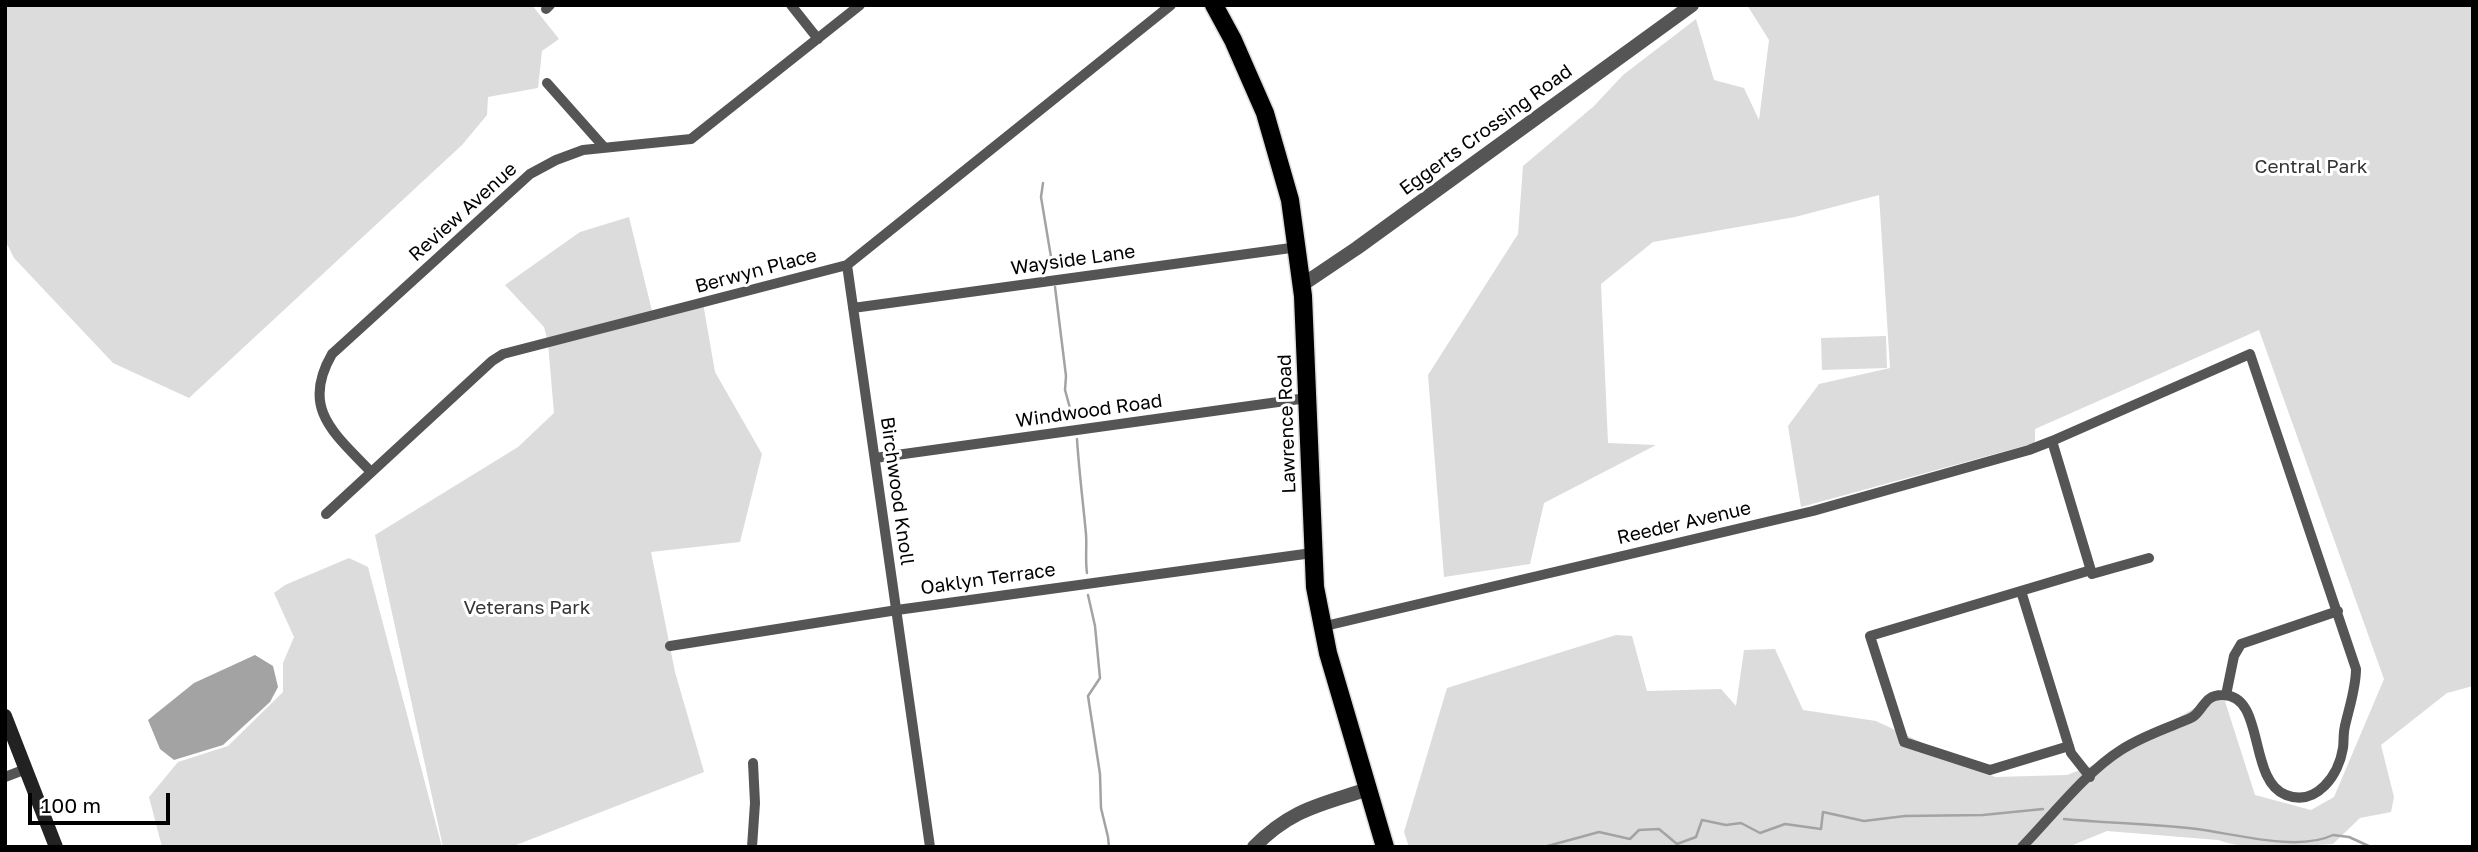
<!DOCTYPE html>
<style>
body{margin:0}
#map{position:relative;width:2478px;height:852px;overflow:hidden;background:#fff;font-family:"Golos Text",sans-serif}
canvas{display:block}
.frame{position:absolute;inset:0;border:7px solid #000;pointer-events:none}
.scale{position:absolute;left:28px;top:793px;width:142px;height:32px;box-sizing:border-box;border:4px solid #000;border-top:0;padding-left:9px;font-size:21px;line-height:24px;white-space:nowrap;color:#000;-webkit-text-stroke:5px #fff;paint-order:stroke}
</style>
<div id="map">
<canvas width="2478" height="852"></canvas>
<div class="frame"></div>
<div class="scale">100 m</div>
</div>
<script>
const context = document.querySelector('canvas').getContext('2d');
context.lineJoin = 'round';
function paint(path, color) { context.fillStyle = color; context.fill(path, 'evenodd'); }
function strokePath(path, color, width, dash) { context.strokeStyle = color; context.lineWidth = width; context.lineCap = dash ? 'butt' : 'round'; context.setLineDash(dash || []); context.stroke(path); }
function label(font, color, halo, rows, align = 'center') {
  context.font = font + ' "Golos Text",sans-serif'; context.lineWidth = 6; context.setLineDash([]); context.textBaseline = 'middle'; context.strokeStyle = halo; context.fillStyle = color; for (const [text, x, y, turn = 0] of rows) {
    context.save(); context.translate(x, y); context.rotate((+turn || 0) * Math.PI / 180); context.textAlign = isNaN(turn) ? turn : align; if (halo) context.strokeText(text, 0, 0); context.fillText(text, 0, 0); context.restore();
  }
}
paint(new Path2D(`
 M 5,5 L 532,5 L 559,39 L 542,51 L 538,88 L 488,97 L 487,115 L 462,145 L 189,398 L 113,363 L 14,258 L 5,240 Z
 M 1747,5 L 2473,5 L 2473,686 L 2447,693 L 2381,745 L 2394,797 L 2391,812 L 2360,818 L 2333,844 C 2296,846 2252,852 2218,840 L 2107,831 L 2068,847 L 1409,847 L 1404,832 L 1447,688 L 1616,635 L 1632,636 L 1647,691 L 1721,689 L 1736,706 L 1744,650 L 1775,649 L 1803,710 L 1876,721 L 1995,777 L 2067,775 L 2104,761 L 2222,692 L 2255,795 L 2311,810 L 2334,797 L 2384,679 L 2259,330 L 2035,429 L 2035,443 L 1801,507 L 1788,426 L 1819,384 L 1890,368 L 1879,195 L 1795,217 L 1653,242 L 1601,284 L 1608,443 L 1656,445 L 1544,503 L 1530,564 L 1444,577 L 1428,375 L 1518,234 L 1523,166 L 1594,106 L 1623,75 L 1696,19 L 1714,80 L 1744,88 L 1759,120 L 1769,40 Z
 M 629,217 L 653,315 L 703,303 L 715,372 L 762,454 L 740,542 L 651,552 L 675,672 L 704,772 L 511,847 L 443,847 L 375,535 L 518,447 L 554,413 L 548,343 L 544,327 L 505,285 L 580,232 Z
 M 1886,336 L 1887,368 L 1822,370 L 1821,338 Z
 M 349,558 L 368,567 L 442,847 L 162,847 L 149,797 L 178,762 L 228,746 L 283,692 L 283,663 L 294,637 L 274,593 L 285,585 Z`), '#dcdcdc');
paint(new Path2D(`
 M 255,655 L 273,666 L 278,687 L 270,702 L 223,745 L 174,760 L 160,749 L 148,720 L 194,683 Z`), '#a3a3a3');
strokePath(new Path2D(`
 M 1043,183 L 1041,197 L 1053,269
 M 1055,287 L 1066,376 L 1065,390 L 1073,419
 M 1077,439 C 1079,471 1083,502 1086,534 C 1087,547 1085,559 1087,573
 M 1088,595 L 1095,626 L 1100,678 L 1088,696 L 1100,774 L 1101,808 L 1108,837 L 1109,847
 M 2064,819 C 2108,823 2153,824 2197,829 C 2236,834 2298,852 2333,835 L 2349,837 L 2371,847
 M 1544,847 L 1599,832 L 1630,839 L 1639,830 L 1659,829 L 1677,844 L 1696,837 L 1702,820 L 1726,825 L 1741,823 L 1760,833 L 1785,824 L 1821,829 L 1823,812 L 1864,821 L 1905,816 L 1983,815 L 2043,809`), '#a3a3a3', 2.5);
const primary = new Path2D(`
 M 1214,5 L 1233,40 L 1265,113 L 1290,200 L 1303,296 L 1315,587 L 1328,653 L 1385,847`);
strokePath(primary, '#dbdbdb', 21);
strokePath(new Path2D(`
 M 791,5 L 818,39
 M 546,9 L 550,5
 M 547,83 L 603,146
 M 847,265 L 930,847
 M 853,308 L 1298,247
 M 875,458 L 1307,398
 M 371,472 C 335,434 300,409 332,354 L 530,174 L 556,160 L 583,150 L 691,139 L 860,5
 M 326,514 L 492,361 L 503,354 L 847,265 L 1171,5
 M 2021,591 L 2071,753 L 2090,777
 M 1321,627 L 1813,511 L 2029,450 L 2052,441
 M 670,646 L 897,610 L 1312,553
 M 2226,695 L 2234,656 L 2241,644 L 2338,611
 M 2069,746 L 1990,770 L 1904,742 L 1870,636 L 2091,570
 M 5,777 L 26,769
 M 752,847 L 755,803 L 753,763
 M 2022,847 C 2052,816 2086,772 2121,750 C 2138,739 2156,732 2174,725 C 2180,722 2188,720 2194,716 C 2204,708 2205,695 2222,695 C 2266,694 2247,780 2286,795 C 2317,807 2339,774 2343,748 C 2344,740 2343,734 2345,726 C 2349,708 2356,688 2356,669 L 2250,354 L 2052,441 L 2092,574 L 2149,558`), '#555', 10);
strokePath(new Path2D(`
 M 1302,285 L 1357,248 L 1692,5
 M 1254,847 C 1291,809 1320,805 1368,789`), '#555', 14);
strokePath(new Path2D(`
 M 5,716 L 56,847`), '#222', 14);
strokePath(primary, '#000', 18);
label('19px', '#000', '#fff', [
 ["Eggerts Crossing Road",1486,130,-36],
 ["Review Avenue",463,212,-42],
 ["Wayside Lane",1073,260,-8],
 ["Berwyn Place",756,271,-15],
 ["Windwood Road",1089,411,-8],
 ["Lawrence Road",1287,424,-92],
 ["Birchwood Knoll",897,491,82],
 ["Reeder Avenue",1684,523,-13],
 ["Oaklyn Terrace",988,579,-8]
]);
label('19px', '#333', '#fff', [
 ["Central Park",2311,167],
 ["Veterans Park",527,608]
]);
</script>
